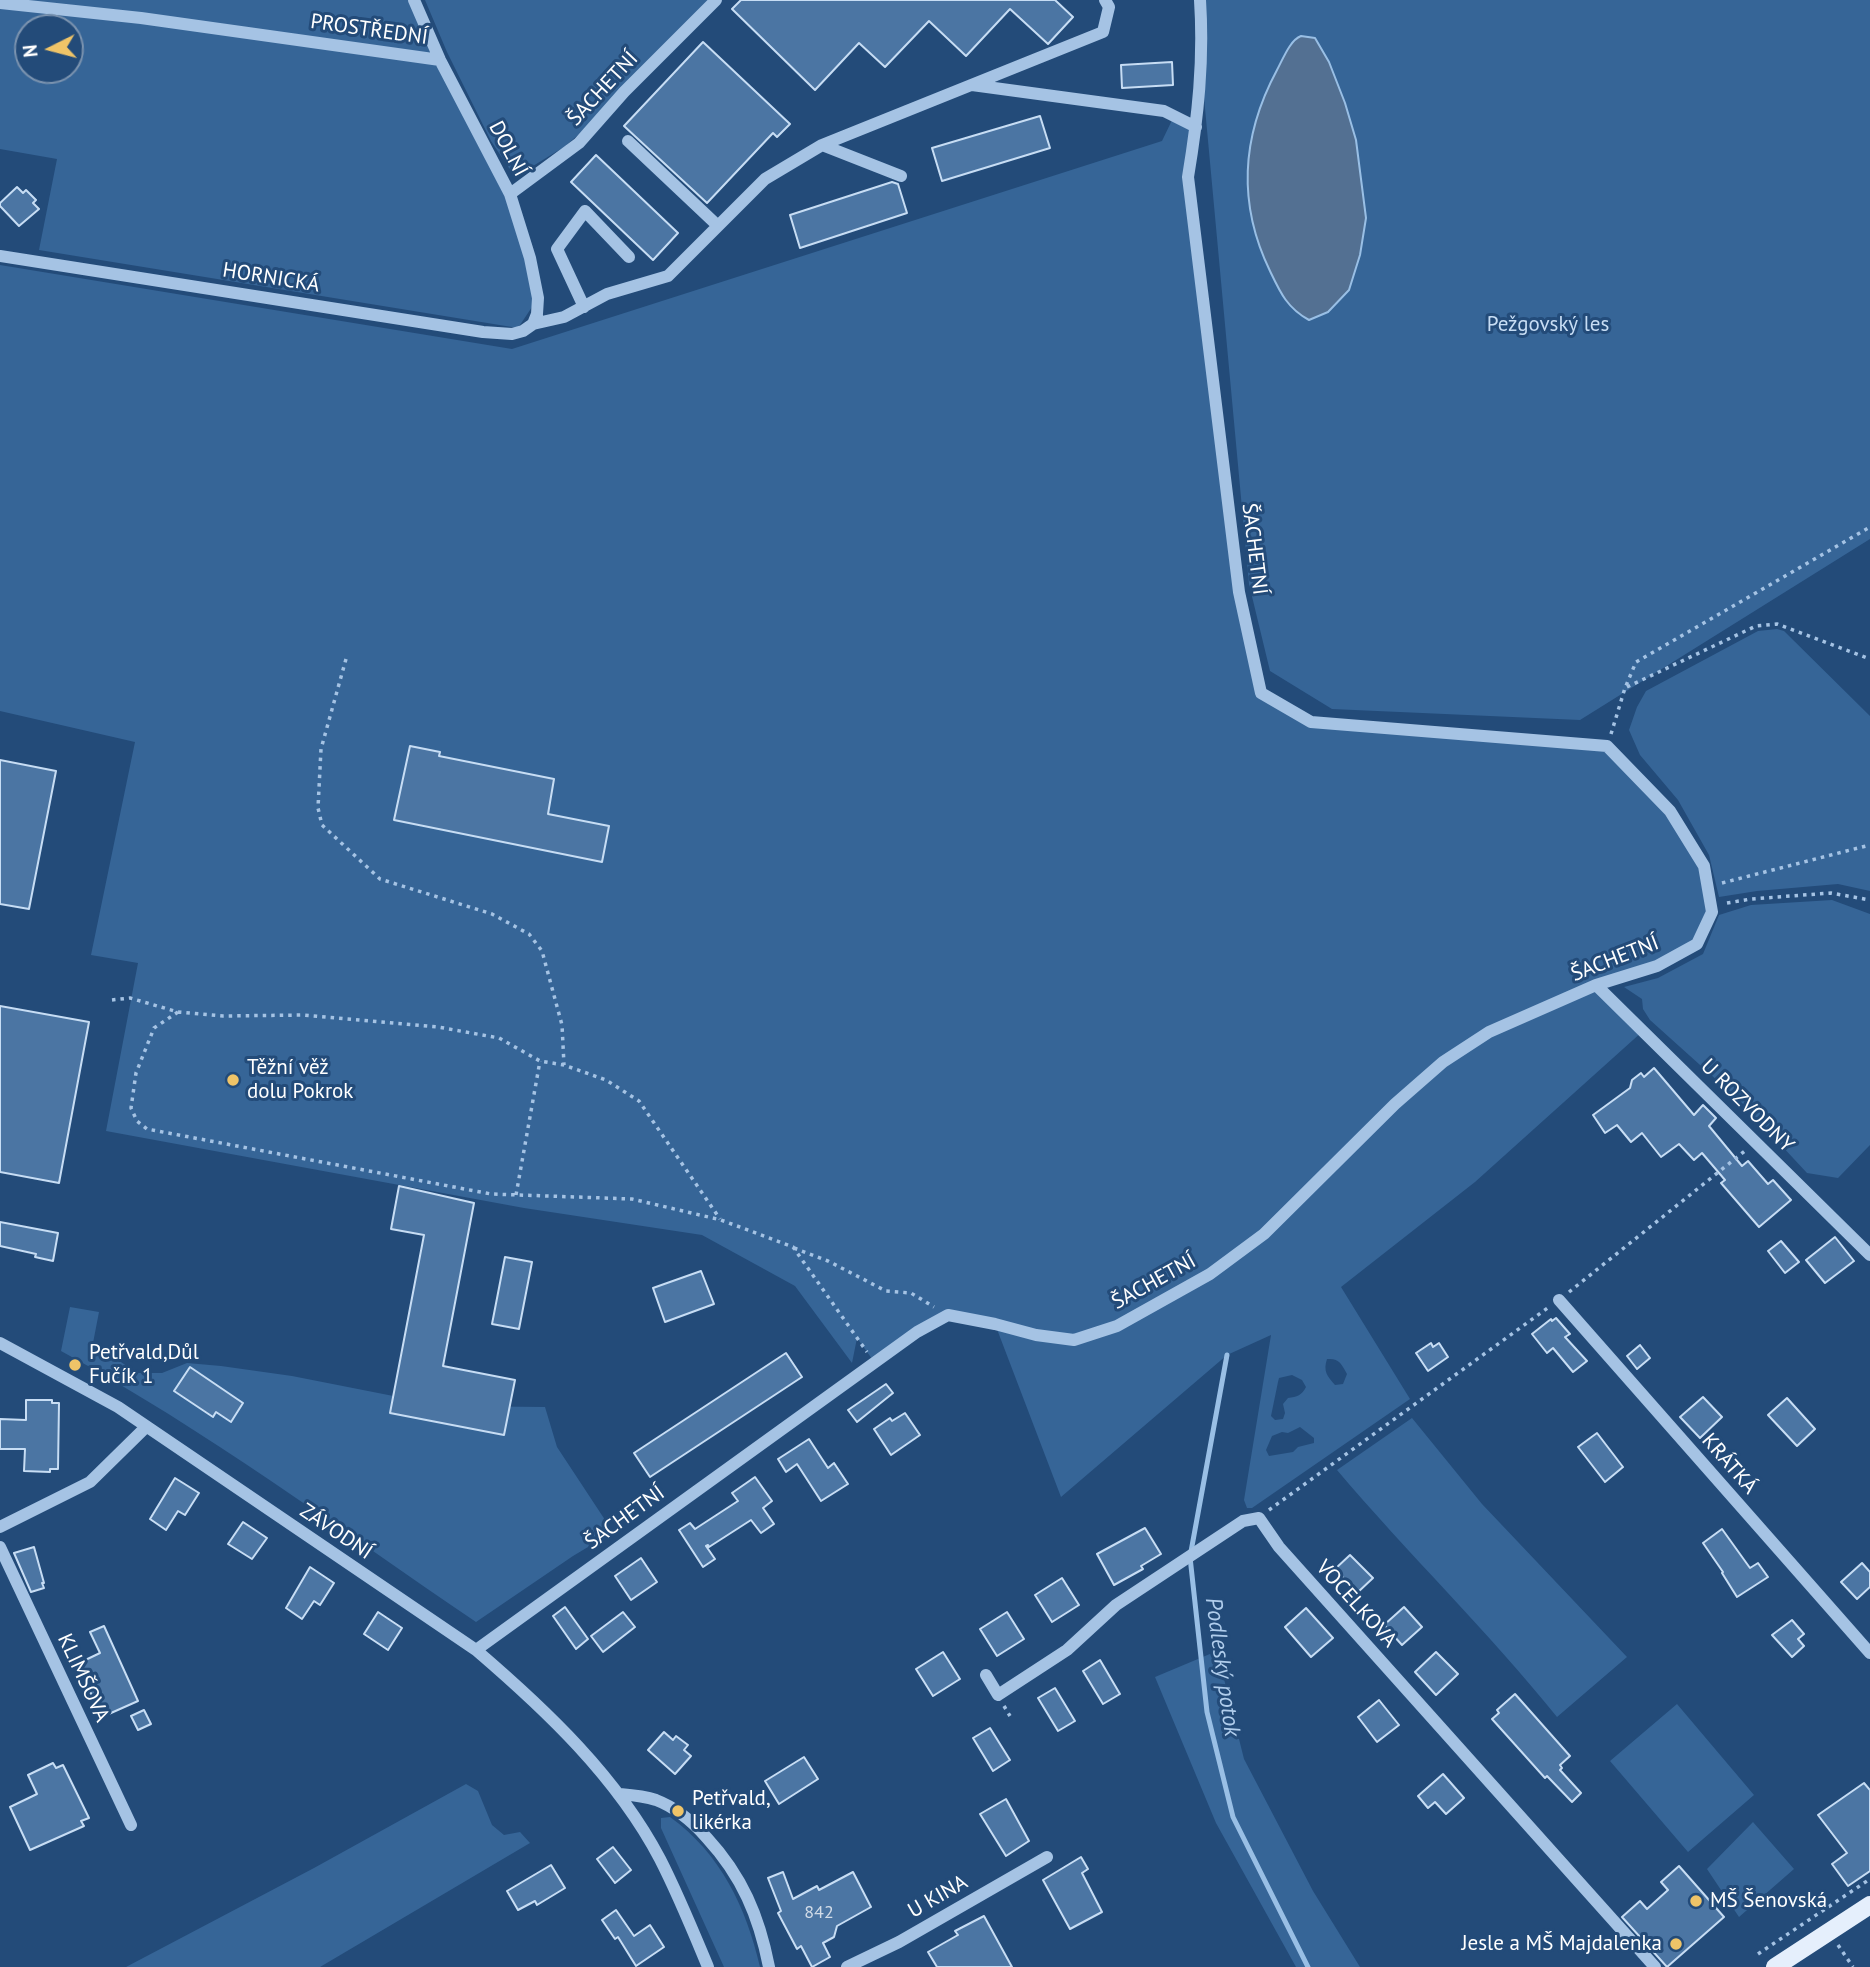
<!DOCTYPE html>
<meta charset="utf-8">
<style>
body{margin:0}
#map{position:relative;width:1870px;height:1967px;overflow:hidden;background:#234b79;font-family:"PT Sans",sans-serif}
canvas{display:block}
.north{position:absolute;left:14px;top:14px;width:70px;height:70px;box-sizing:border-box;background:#234b79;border:2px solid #7b93af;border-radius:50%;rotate:264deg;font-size:19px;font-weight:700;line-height:28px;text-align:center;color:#fff}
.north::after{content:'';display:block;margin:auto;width:24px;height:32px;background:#efc468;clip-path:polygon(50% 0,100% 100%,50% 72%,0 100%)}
</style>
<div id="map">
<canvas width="1870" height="1967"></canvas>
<div class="north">N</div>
</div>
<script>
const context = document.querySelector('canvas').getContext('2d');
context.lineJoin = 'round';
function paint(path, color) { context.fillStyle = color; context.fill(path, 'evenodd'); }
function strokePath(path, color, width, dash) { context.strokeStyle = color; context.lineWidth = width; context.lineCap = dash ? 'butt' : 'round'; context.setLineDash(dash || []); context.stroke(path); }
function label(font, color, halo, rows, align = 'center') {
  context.font = font + ' "PT Sans",sans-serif'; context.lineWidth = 6; context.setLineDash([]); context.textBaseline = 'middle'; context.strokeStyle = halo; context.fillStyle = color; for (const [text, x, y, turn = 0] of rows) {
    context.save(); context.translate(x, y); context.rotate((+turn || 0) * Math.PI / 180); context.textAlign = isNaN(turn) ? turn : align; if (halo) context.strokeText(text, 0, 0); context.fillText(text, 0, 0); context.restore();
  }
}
paint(new Path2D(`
 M 0,0 L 414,0 L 510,194 L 538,298 L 518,328 L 39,250 L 57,159 L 0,149 ZM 28,28 L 70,28 L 70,70 L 28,70 Z
 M 425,0 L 716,0 L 585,129 L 564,147 L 515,177 L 491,141 L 447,52 Z
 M 1195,0 L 1870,0 L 1870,539 L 1580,720 L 1332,709 L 1270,671 L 1249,584 Z
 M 1174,116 L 1196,127 L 1188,177 L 1239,592 L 1261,693 L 1311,722 L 1607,746 L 1631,769 L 1704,866 L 1711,906 L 1697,944 L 1597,985 L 1643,1031 L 1475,1182 L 1341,1287 L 1410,1399 L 1252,1508 L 1247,1508 L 1244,1500 L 1271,1335 L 1227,1355 L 1061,1497 L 995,1324 L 948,1315 L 875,1363 L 857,1338 L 852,1363 L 795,1286 L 702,1235 L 524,1208 L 106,1131 L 138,963 L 91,955 L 135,742 L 0,711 L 0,265 L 512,349 L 1162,141 ZM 1327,1359 C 1339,1358 1341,1363 1347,1374 L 1343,1384 L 1335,1385 C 1327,1376 1323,1371 1327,1359 ZM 1292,1375 L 1302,1380 L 1306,1387 C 1302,1395 1297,1397 1288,1398 L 1283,1404 L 1285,1413 L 1283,1419 L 1275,1420 L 1271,1416 L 1278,1382 L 1279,1378 ZM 1300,1427 L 1314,1438 L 1314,1443 L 1298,1447 L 1293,1452 L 1269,1456 L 1266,1450 L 1272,1436 L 1282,1432 L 1288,1433 Z
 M 1777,629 L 1784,631 L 1870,716 L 1870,891 L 1838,884 L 1757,891 L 1719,897 L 1709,855 L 1678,800 L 1640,755 L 1629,730 L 1637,707 L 1646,691 L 1758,631 Z
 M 1832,900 L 1870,914 L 1870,1145 L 1838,1178 L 1807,1173 L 1739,1100 L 1650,1020 L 1643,1009 L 1642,999 L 1624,987 L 1658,978 L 1703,954 L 1719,915 L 1751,905 Z
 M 70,1307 L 99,1312 L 93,1343 L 137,1373 L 162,1373 L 187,1363 L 221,1366 L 292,1376 L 444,1406 L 545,1407 L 557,1447 L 613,1532 L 573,1556 L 476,1622 C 339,1529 206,1430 61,1351 Z
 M 1412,1418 L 1482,1504 L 1627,1657 L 1557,1717 C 1488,1631 1408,1554 1337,1470 Z
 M 1217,1651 L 1244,1759 L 1313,1891 L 1360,1967 L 1296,1967 L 1216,1823 L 1155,1677 Z
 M 1677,1704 L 1754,1795 L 1688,1852 L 1610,1761 Z
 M 466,1784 L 478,1791 L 492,1825 L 504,1835 L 520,1832 L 530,1843 L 320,1967 L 126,1967 L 314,1868 Z
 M 670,1817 C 721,1854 746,1907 760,1967 L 724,1967 L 661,1828 L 661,1818 Z
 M 1753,1822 L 1794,1869 L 1739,1917 L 1707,1869 Z`), '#366597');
const water = new Path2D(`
 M 1301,36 L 1315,38 L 1329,62 L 1345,103 L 1356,140 L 1366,218 L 1360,255 L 1349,290 L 1328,312 L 1309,320 C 1287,308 1280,292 1270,271 C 1237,203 1242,135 1277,70 C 1283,59 1290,40 1301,36 Z`);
paint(water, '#537092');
strokePath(water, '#99bfe5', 2);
strokePath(new Path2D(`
 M 1227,1355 L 1190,1557 L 1207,1712 L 1233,1817 L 1308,1967`), '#99bfe5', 5);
const building = new Path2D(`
 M 741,0 L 1055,0 L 1073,17 L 1048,44 L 1010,9 L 966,56 L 929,21 L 885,67 L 859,43 L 815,90 L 732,9 Z
 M 703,42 L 790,124 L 777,137 L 773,133 L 707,203 L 624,126 Z
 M 1172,62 L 1173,85 L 1122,88 L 1121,65 Z
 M 1040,116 L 1050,148 L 942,181 L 932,148 Z
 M 596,155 L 678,233 L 653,260 L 571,182 Z
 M 892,182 L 898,184 L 907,213 L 800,248 L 790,215 Z
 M 17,187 L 23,193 L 26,190 L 36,200 L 33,203 L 39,209 L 19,226 L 0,206 L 0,203 Z
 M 410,746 L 440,752 L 439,756 L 554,779 L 548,814 L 609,826 L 602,862 L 394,820 Z
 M 0,760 L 56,771 L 29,909 L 0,904 Z
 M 0,1006 L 89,1022 L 59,1183 L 0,1172 Z
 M 1654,1068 L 1694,1115 L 1703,1105 L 1716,1118 L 1709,1126 L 1742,1166 L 1748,1161 L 1768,1184 L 1773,1180 L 1791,1200 L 1759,1227 L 1721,1183 L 1725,1180 L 1702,1153 L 1694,1160 L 1679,1144 L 1661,1157 L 1642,1133 L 1631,1142 L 1617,1125 L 1605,1133 L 1593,1115 L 1630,1088 L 1632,1080 L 1641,1073 L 1644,1077 Z
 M 399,1186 L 474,1203 L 443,1366 L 515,1380 L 504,1435 L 390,1413 L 424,1235 L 391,1229 Z
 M 0,1222 L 58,1233 L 53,1261 L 35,1257 L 36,1254 L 0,1246 Z
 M 1835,1237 L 1854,1261 L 1825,1283 L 1806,1260 Z
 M 1781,1241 L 1799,1262 L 1785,1273 L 1768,1251 Z
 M 505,1257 L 532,1262 L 519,1329 L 492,1324 Z
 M 701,1271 L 714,1304 L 665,1322 L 653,1288 Z
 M 1556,1318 L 1570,1334 L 1565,1337 L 1587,1361 L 1573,1372 L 1553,1348 L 1547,1353 L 1532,1334 L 1551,1319 L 1552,1321 Z
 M 1431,1343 L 1433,1347 L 1439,1343 L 1448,1357 L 1428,1371 L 1416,1353 Z
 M 1640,1345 L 1650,1358 L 1637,1369 L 1627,1356 Z
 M 786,1353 L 802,1377 L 650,1477 L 634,1453 Z
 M 190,1367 L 243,1403 L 231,1422 L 216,1412 L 213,1417 L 174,1391 Z
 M 886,1384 L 893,1393 L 857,1422 L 848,1410 Z
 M 1703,1397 L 1722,1417 L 1700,1438 L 1680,1417 Z
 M 1787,1398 L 1815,1429 L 1797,1446 L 1768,1415 Z
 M 26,1400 L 52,1400 L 52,1403 L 59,1403 L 58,1469 L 50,1469 L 50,1472 L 24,1471 L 25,1449 L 0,1449 L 0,1419 L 26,1420 Z
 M 905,1413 L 920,1435 L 891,1455 L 874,1429 L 890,1418 L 892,1421 Z
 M 1597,1433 L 1623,1467 L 1605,1482 L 1578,1447 Z
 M 809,1439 L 828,1468 L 834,1463 L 848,1484 L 821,1501 L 797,1464 L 786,1472 L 778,1459 Z
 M 755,1477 L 772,1501 L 763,1508 L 774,1524 L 761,1533 L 751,1520 L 709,1547 L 708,1545 L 706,1546 L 715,1559 L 703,1567 L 679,1530 L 690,1523 L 695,1529 L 738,1501 L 732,1493 Z
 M 175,1478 L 199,1493 L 185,1515 L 178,1511 L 166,1530 L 150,1519 Z
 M 243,1522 L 267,1538 L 252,1559 L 228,1544 Z
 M 1145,1528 L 1161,1554 L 1141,1566 L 1143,1569 L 1114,1585 L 1097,1554 Z
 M 1722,1529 L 1750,1568 L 1758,1563 L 1768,1577 L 1737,1597 L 1722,1573 L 1723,1572 L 1703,1543 Z
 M 34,1547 L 44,1583 L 42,1583 L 44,1588 L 31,1592 L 14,1553 Z
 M 1350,1555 L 1373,1578 L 1357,1593 L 1335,1569 Z
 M 641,1558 L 657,1582 L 631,1600 L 615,1576 Z
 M 1862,1563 L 1870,1572 L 1870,1587 L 1857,1599 L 1841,1582 Z
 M 310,1567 L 334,1583 L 320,1605 L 314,1601 L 302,1619 L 286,1608 Z
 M 1062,1578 L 1079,1605 L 1052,1622 L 1035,1595 Z
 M 565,1607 L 588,1639 L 576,1649 L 553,1616 Z
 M 1404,1607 L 1422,1627 L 1402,1645 L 1384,1625 Z
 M 1306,1608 L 1333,1638 L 1311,1657 L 1285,1627 Z
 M 378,1612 L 402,1628 L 388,1650 L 364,1634 Z
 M 623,1612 L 635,1627 L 603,1652 L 591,1636 Z
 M 1007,1612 L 1024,1639 L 997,1656 L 980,1629 Z
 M 1792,1620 L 1804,1634 L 1798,1639 L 1804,1646 L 1792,1657 L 1772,1635 Z
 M 104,1626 L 138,1701 L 102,1717 L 77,1664 L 100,1653 L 90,1632 Z
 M 943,1652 L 960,1679 L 933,1696 L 916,1669 Z
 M 1436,1652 L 1458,1674 L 1436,1695 L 1415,1672 Z
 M 1100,1660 L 1120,1694 L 1103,1704 L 1083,1671 Z
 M 1055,1688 L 1075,1721 L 1058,1731 L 1038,1698 Z
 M 1515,1694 L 1570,1756 L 1560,1765 L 1562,1768 L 1560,1770 L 1581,1793 L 1572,1802 L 1547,1776 L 1545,1778 L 1492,1719 L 1499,1713 L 1497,1710 Z
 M 1379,1700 L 1399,1725 L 1377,1742 L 1358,1717 Z
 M 144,1710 L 151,1724 L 138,1730 L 131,1716 Z
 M 990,1728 L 1010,1760 L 993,1771 L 973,1738 Z
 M 664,1732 L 673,1740 L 676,1736 L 688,1745 L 684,1750 L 691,1756 L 675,1774 L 648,1750 Z
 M 804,1757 L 818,1779 L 779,1804 L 765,1781 Z
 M 53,1763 L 56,1768 L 63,1765 L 89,1818 L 81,1821 L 84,1826 L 30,1850 L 10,1807 L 37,1794 L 28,1775 Z
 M 1443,1774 L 1464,1798 L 1446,1814 L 1435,1802 L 1428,1808 L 1418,1796 Z
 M 1864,1783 L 1870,1790 L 1870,1871 L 1848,1886 L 1832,1864 L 1847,1853 L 1818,1815 Z
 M 1006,1799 L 1029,1841 L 1006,1856 L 980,1814 Z
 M 613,1847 L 631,1870 L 615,1883 L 597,1859 Z
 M 1081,1857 L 1088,1869 L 1082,1873 L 1102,1912 L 1070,1929 L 1043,1880 Z
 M 551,1865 L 565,1888 L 537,1905 L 535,1901 L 518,1910 L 507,1891 Z
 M 1679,1866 L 1724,1917 L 1667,1967 L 1622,1917 L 1640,1901 L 1647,1909 L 1668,1890 L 1661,1882 Z
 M 783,1872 L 793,1899 L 817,1886 L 819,1890 L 853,1872 L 871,1907 L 837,1926 L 834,1937 L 823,1943 L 830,1957 L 812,1967 L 801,1946 L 797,1949 L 778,1913 L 781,1911 L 768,1878 Z
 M 616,1910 L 634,1936 L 650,1925 L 664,1947 L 636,1966 L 618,1937 L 615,1939 L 602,1920 Z
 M 984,1916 L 1012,1967 L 937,1967 L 928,1952 L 958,1935 L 955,1931 Z`);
paint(building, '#4b75a3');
strokePath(building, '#c7ddf4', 2);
strokePath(new Path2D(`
 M 346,659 L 321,749 L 318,808 L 322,825 L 380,879 L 492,914 L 529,934 L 542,951 L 562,1025 L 564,1065
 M 1627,687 L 1756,626 L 1777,624 L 1870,659
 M 1611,734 L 1625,688 L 1636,662 L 1870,527
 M 1722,883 L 1870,845
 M 1727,903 L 1751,899 L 1831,893 L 1870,900
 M 112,1000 L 130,998 L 178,1012 L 223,1016 L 302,1015 L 438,1027 L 499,1038 L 540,1061 L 564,1065 L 606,1080 L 639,1101 L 720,1219
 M 178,1012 L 154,1028 L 136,1073 L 131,1108 L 137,1121 L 147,1129 L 491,1194 L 632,1199 L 721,1220 L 793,1247 L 867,1352
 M 516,1195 L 540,1061
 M 794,1248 L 828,1261 L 886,1291 L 911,1293 L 934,1307
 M 1569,1292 L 1746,1150
 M 1269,1510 L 1549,1307
 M 1004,1706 L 1010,1716
 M 1838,1945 L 1853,1967
 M 1758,1954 L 1870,1879`), '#a5c3e4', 3.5, [3.5, 5]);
strokePath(new Path2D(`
 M 414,0 L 440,60 L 510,194 L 530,258 L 538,298 L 537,314 L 533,324
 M 0,3 L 141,18 L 440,60
 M 972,85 L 1164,111 L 1196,127
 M 628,141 L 717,225
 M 822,145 L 901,176
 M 510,194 L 579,143 L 624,92 L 716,0
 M 0,256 L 483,332 L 512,334 L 523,331 L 533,324 L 564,317 L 607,294 L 668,276 L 765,179 L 822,145 L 1103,32 L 1109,7 L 1105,0
 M 584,307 L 557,249 L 585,211 L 629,257
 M 1596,985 L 1870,1255
 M 1559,1300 L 1870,1653
 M 0,1343 L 118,1407 L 476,1650 C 546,1710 617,1777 660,1859 C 678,1894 693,1931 708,1967
 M 0,1527 L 90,1482 L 146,1427
 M 0,1547 L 131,1825
 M 476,1650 L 917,1332 L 948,1315 L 995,1324 L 1036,1335 L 1074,1340 L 1117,1326 L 1210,1274 L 1264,1234 L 1395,1104 L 1443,1062 L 1489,1032 L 1596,985 L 1657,966 L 1697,944 L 1712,912 L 1704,866 L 1670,811 L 1607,746 L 1311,722 L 1261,693 L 1239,592 L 1188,177 C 1198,117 1204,60 1200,0
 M 986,1675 L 998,1695 L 1067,1650 L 1116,1605 L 1243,1521 L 1259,1518 L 1279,1547 L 1655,1967
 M 619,1794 C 631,1795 644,1796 656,1800 C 677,1808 692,1821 707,1838 C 742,1876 759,1916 769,1967
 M 847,1967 L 899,1942 L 1047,1857`), '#a5c3e4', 12);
strokePath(new Path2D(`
 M 1775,1967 L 1870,1905`), '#e5effc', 18);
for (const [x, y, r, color] of [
 [233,1080,7,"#efc468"],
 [75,1365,7,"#efc468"],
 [678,1811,7,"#efc468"],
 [1696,1901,7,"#efc468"],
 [1676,1944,7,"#efc468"]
]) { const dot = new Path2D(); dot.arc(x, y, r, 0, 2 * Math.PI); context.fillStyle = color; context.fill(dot); strokePath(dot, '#234b79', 2.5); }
label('18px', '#d2dce8', null, [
 ["842",819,1913]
]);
label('21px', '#fff', '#234b79', [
 ["PROSTŘEDNÍ",369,30,8],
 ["ŠACHETNÍ",603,89,-47],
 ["DOLNÍ",508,149,62],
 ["HORNICKÁ",271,278,9],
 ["ŠACHETNÍ",1254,549,83],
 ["ŠACHETNÍ",1615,959,-21],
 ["U ROZVODNY",1747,1106,45],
 ["ŠACHETNÍ",1154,1282,-29],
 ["KRÁTKÁ",1729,1464,49],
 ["ŠACHETNÍ",625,1518,-36],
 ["ZÁVODNÍ",336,1532,34],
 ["VOCELKOVA",1356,1604,48],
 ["KLIMŠOVA",83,1678,65],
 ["U KINA",938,1897,-30]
]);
label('21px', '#c7ddf4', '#234b79', [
 ["Pežgovský les",1548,325]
]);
label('21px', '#fff', '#234b79', [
 ["Těžní věž",247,1068],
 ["dolu Pokrok",247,1092],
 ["Petřvald,Důl",89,1353],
 ["Fučík 1",89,1377],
 ["Petřvald,",692,1799],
 ["likérka",692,1823],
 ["MŠ Šenovská",1710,1901],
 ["Jesle a MŠ Majdalenka",1662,1944,"right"]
], 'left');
label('italic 23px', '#b0cdec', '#234b79', [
 ["Podleský potok",1222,1667,82]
]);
</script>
